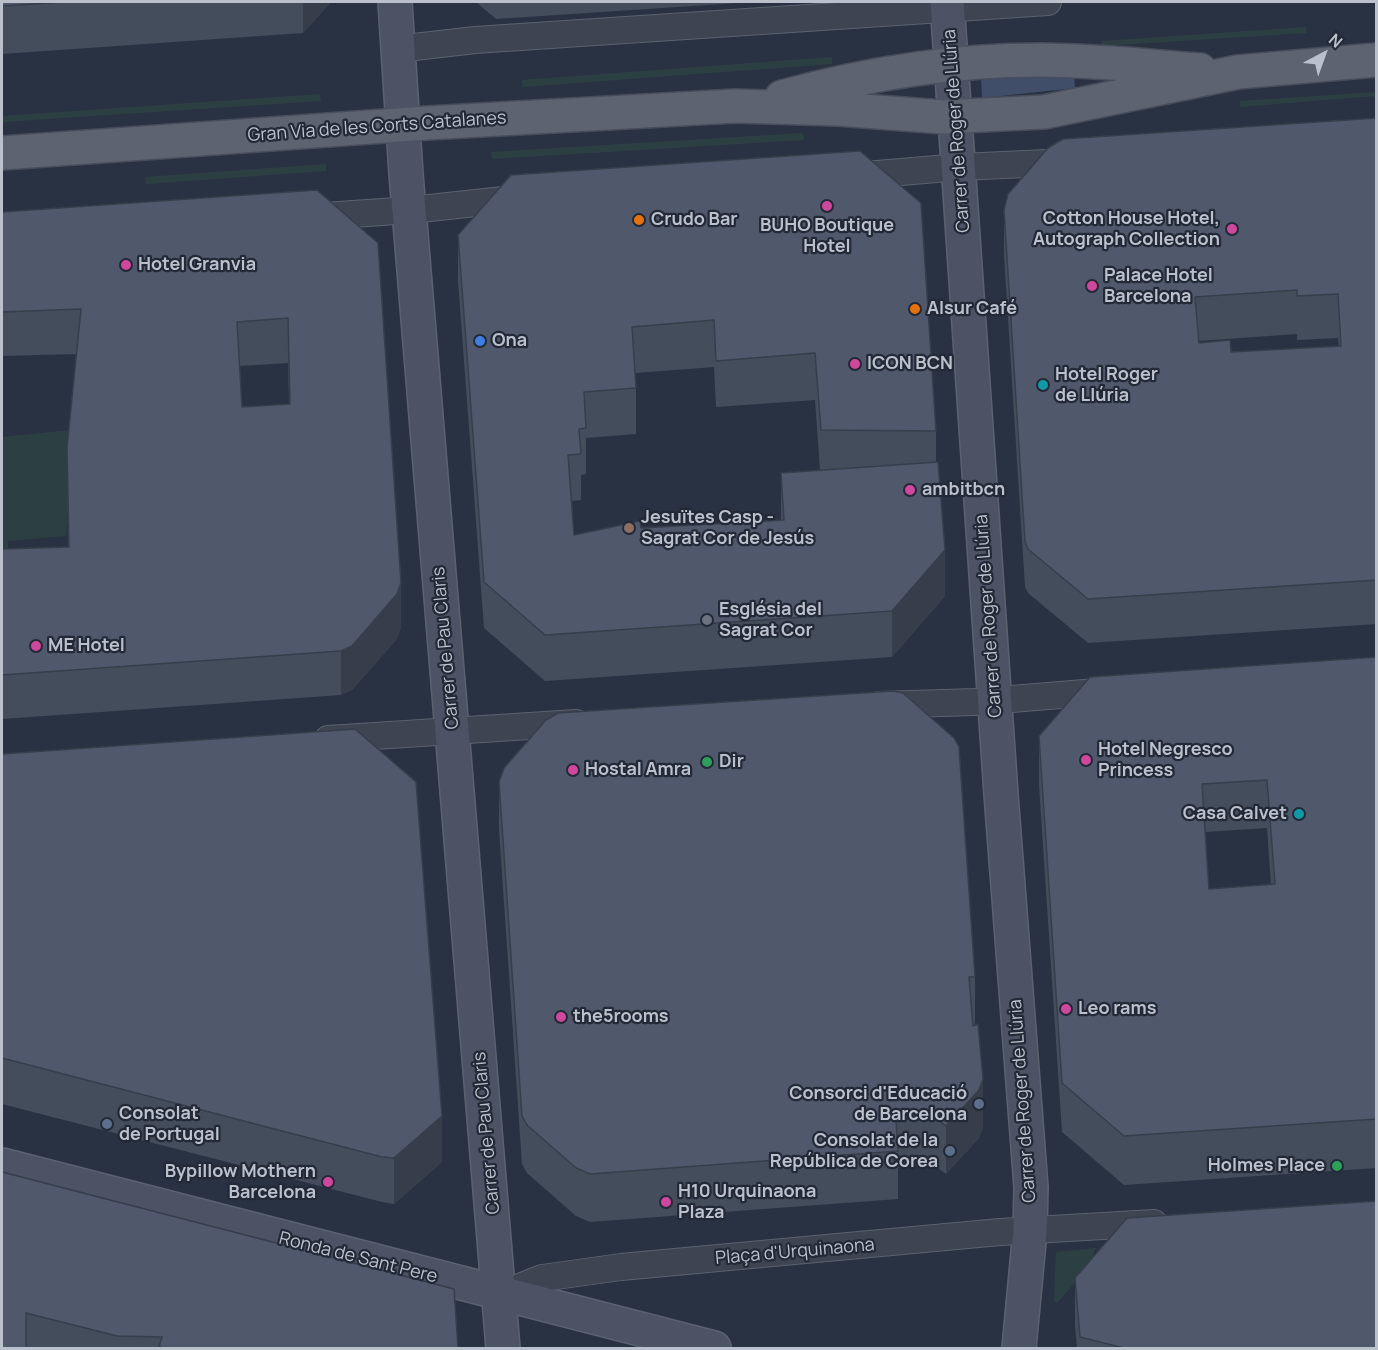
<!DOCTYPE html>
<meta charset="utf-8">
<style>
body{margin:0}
#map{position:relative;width:1378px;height:1350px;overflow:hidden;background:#293242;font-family:Manrope,sans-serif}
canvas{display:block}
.frame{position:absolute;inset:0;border:3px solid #bac0cc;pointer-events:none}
.north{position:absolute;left:1294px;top:24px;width:60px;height:60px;-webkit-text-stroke:4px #222937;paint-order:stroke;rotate:41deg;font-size:16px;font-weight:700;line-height:24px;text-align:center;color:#bac0cc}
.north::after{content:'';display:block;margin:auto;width:21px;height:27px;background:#bac0cc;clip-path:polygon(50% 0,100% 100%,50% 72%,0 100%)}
</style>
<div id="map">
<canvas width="1378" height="1350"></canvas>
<div class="frame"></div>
<div class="north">N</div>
</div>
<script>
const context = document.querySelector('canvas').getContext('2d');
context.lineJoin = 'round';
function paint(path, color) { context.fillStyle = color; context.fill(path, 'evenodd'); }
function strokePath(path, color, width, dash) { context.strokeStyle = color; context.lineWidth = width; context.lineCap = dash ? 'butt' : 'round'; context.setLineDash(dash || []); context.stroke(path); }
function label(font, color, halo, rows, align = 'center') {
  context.font = font + ' Manrope,sans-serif'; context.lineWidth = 4.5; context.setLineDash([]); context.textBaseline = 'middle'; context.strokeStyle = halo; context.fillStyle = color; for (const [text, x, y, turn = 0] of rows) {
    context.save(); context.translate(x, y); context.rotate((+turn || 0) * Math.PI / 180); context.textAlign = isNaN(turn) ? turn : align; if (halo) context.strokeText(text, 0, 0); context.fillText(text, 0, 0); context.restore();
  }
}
paint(new Path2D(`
 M 1306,27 L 1306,33 L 1102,46 L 1101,41 Z
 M 832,57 L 832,64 L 522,87 L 522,80 Z
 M 1376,92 L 1376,96 L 1240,107 L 1240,101 Z
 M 320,94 L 321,101 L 2,122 L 2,116 Z
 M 803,133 L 804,140 L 492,159 L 491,152 Z
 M 326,164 L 326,171 L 146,184 L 145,177 Z
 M 72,430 L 66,536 L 8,541 L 9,592 L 2,593 L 2,437 Z
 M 1096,1248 L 1086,1270 L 1057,1303 L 1054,1302 L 1056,1252 Z`), '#2c4044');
paint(new Path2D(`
 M 1074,73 L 1075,88 L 982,98 L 981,75 Z`), '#404e6a');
const street = new Path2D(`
 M 397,49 L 475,40 L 1048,2
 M 854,176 L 960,167 L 1069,162
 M 310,217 L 411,210 L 522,198
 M 879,705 L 975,702 L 1109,691
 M 328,739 L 576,723
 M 500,1295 L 542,1278 L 621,1267 L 1000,1232 L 1154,1223`);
const secondary = new Path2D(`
 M 395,2 L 406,174 L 503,1348
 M 947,2 L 1001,794 L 1031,1187 L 1030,1231 L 1019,1348
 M 2,1165 L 714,1348`);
const primary = new Path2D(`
 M 782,97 C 866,74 952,60 1040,60 C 1093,60 1147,66 1200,70
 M 2,153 L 427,123 L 735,106 L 837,109 L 943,117 L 1044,112 L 1238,72 L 1376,60`);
strokePath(street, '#5b626f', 28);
strokePath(secondary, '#5b626f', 36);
strokePath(primary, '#474d5b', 36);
strokePath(street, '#3d4452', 26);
strokePath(secondary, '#4c5364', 33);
strokePath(primary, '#5c6371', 33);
paint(new Path2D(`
 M 2,2 L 331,2 L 303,33 L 2,54 Z
 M 476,2 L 753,2 L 496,19 Z
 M 1377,118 L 1377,624 L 1088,643 L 1028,593 L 1025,587 L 1004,255 L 1004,210 ZM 1297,334 L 1297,340 L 1338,338 L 1339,346 L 1231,352 L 1199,343 L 1198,341 Z
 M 860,151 L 936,431 L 936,462 L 945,596 L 892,657 L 545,681 L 484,628 L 458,281 L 458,235 ZM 714,367 L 716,407 L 815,400 L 820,470 L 781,473 L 781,520 L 641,528 L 574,535 L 572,501 L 581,500 L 581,475 L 586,474 L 586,438 L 636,434 L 636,388 L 635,373 Z
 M 317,190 L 401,627 L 397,639 L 352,690 L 341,695 L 2,719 L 2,549 L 68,547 L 67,447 L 76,354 L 2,356 L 2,212 ZM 288,363 L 289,404 L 242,407 L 239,366 Z
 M 1377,657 L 1377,1168 L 1124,1185 L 1062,1132 L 1039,785 L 1039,736 ZM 1267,828 L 1271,885 L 1209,889 L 1205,832 Z
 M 2,754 L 442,1162 L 394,1204 L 382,1202 L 2,1104 Z
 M 499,782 L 975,977 L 975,1025 L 983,1127 L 979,1138 L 946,1174 L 934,1165 L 898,1168 L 898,1199 L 590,1222 L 576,1216 L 527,1173 L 522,1164 L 499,830 Z
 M 2,1172 L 458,1348 L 2,1348 Z
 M 1075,1278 L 1377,1348 L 1077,1348 L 1075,1326 Z`), '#444d5c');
paint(new Path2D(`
 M 303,2 L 331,2 L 303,33 Z
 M 945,550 L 945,596 L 892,657 L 892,611 Z
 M 401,583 L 401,627 L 397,639 L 352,690 L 341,695 L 341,651 Z
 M 983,1079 L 983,1127 L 979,1138 L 946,1174 L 946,1126 Z
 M 442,1116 L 442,1162 L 394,1204 L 394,1158 Z`), '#373e4b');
const building = new Path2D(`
 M 2,2 L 63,2 L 2,6 Z
 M 1377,118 L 1377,580 L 1088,599 L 1028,549 L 1025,542 L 1004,210 L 1008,194 L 1048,148 L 1063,139 ZM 1297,290 L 1297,296 L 1338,294 L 1341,346 L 1231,352 L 1230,340 L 1199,343 L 1195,297 Z
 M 860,151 L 921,203 L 936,431 L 821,430 L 815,353 L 716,361 L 714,320 L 632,327 L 636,388 L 584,392 L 586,428 L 579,429 L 581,454 L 568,455 L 574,535 L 640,521 L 641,528 L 784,520 L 781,473 L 938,462 L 945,550 L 892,611 L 545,635 L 484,582 L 458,235 L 511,175 Z
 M 317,190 L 378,243 L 401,583 L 397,594 L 352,646 L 341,651 L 2,675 L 2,549 L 69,547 L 67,447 L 81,309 L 2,312 L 2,212 ZM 288,318 L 290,404 L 242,407 L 237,322 Z
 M 1377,657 L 1377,1119 L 1124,1136 L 1062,1083 L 1039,736 L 1090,677 ZM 1267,780 L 1275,884 L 1209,889 L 1202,784 Z
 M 893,691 L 903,693 L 954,738 L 959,747 L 975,977 L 969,977 L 973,1026 L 978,1024 L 983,1079 L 979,1090 L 946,1126 L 934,1117 L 896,1120 L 898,1151 L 590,1174 L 576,1168 L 527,1125 L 522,1116 L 499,782 L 504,768 L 546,720 L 558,713 Z
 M 355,729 L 416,782 L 442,1116 L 394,1158 L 382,1157 L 2,1058 L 2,754 Z
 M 2,1172 L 454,1289 L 458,1348 L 164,1348 L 159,1347 L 162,1337 L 117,1336 L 26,1313 L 26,1348 L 2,1348 Z
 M 1377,1201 L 1377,1348 L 1124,1348 L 1080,1337 L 1075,1278 L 1127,1218 Z`);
paint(building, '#4f596b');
strokePath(building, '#373e4b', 1.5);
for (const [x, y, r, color] of [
 [827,206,6,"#d1479c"],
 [639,220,6,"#e8710a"],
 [1232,229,6,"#d1479c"],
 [126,265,6,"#d1479c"],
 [1092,286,6,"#d1479c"],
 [915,309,6,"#e8710a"],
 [480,341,6,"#3f7fe0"],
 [855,364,6,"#d1479c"],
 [1043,385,6,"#0f9aa8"],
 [910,490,6,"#d1479c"],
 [629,528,6,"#8d6e63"],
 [707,620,6,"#6b7280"],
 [36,646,6,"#d1479c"],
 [1086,760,6,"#d1479c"],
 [707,762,6,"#2e9e5b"],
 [573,770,6,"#d1479c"],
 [1299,814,6,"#0f9aa8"],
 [1066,1009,6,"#d1479c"],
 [561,1017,6,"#d1479c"],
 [979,1104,6,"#5c6f8a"],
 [107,1124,6,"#5c6f8a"],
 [950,1151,6,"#5c6f8a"],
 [1337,1166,6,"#2e9e5b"],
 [328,1182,6,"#d1479c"],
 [666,1202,6,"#d1479c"]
]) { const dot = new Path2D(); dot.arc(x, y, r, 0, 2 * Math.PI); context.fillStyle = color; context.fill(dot); strokePath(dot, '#222937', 2); }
label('18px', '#bac0cc', '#222937', [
 ["Gran Via de les Corts Catalanes",377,127,-4],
 ["Carrer de Roger de Llúria",957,131,-94],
 ["Carrer de Roger de Llúria",989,616,-94],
 ["Carrer de Pau Claris",446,648,-95],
 ["Carrer de Roger de Llúria",1023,1101,-94],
 ["Carrer de Pau Claris",487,1133,-95],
 ["Plaça d'Urquinaona",795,1252,-5],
 ["Ronda de Sant Pere",358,1258,14]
]);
label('bold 18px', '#bac0cc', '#222937', [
 ["Cotton House Hotel,",1220,219,"right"],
 ["Autograph Collection",1220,240,"right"],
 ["Crudo Bar",651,220],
 ["BUHO Boutique",827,226,"center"],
 ["Hotel",827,247,"center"],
 ["Hotel Granvia",138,265],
 ["Palace Hotel",1104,276],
 ["Barcelona",1104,297],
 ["Alsur Café",927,309],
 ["Ona",492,341],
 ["ICON BCN",867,364],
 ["Hotel Roger",1055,375],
 ["de Llúria",1055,396],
 ["ambitbcn",922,490],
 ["Jesuïtes Casp -",641,518],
 ["Sagrat Cor de Jesús",641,539],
 ["Església del",719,610],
 ["Sagrat Cor",719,631],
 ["ME Hotel",48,646],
 ["Hotel Negresco",1098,750],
 ["Princess",1098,771],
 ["Dir",719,762],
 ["Hostal Amra",585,770],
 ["Casa Calvet",1287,814,"right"],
 ["Leo rams",1078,1009],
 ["the5rooms",573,1017],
 ["Consorci d'Educació",967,1094,"right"],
 ["de Barcelona",967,1115,"right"],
 ["Consolat",119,1114],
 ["de Portugal",119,1135],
 ["Consolat de la",938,1141,"right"],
 ["República de Corea",938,1162,"right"],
 ["Holmes Place",1325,1166,"right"],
 ["Bypillow Mothern",316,1172,"right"],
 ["Barcelona",316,1193,"right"],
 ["H10 Urquinaona",678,1192],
 ["Plaza",678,1213]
], 'left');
</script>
